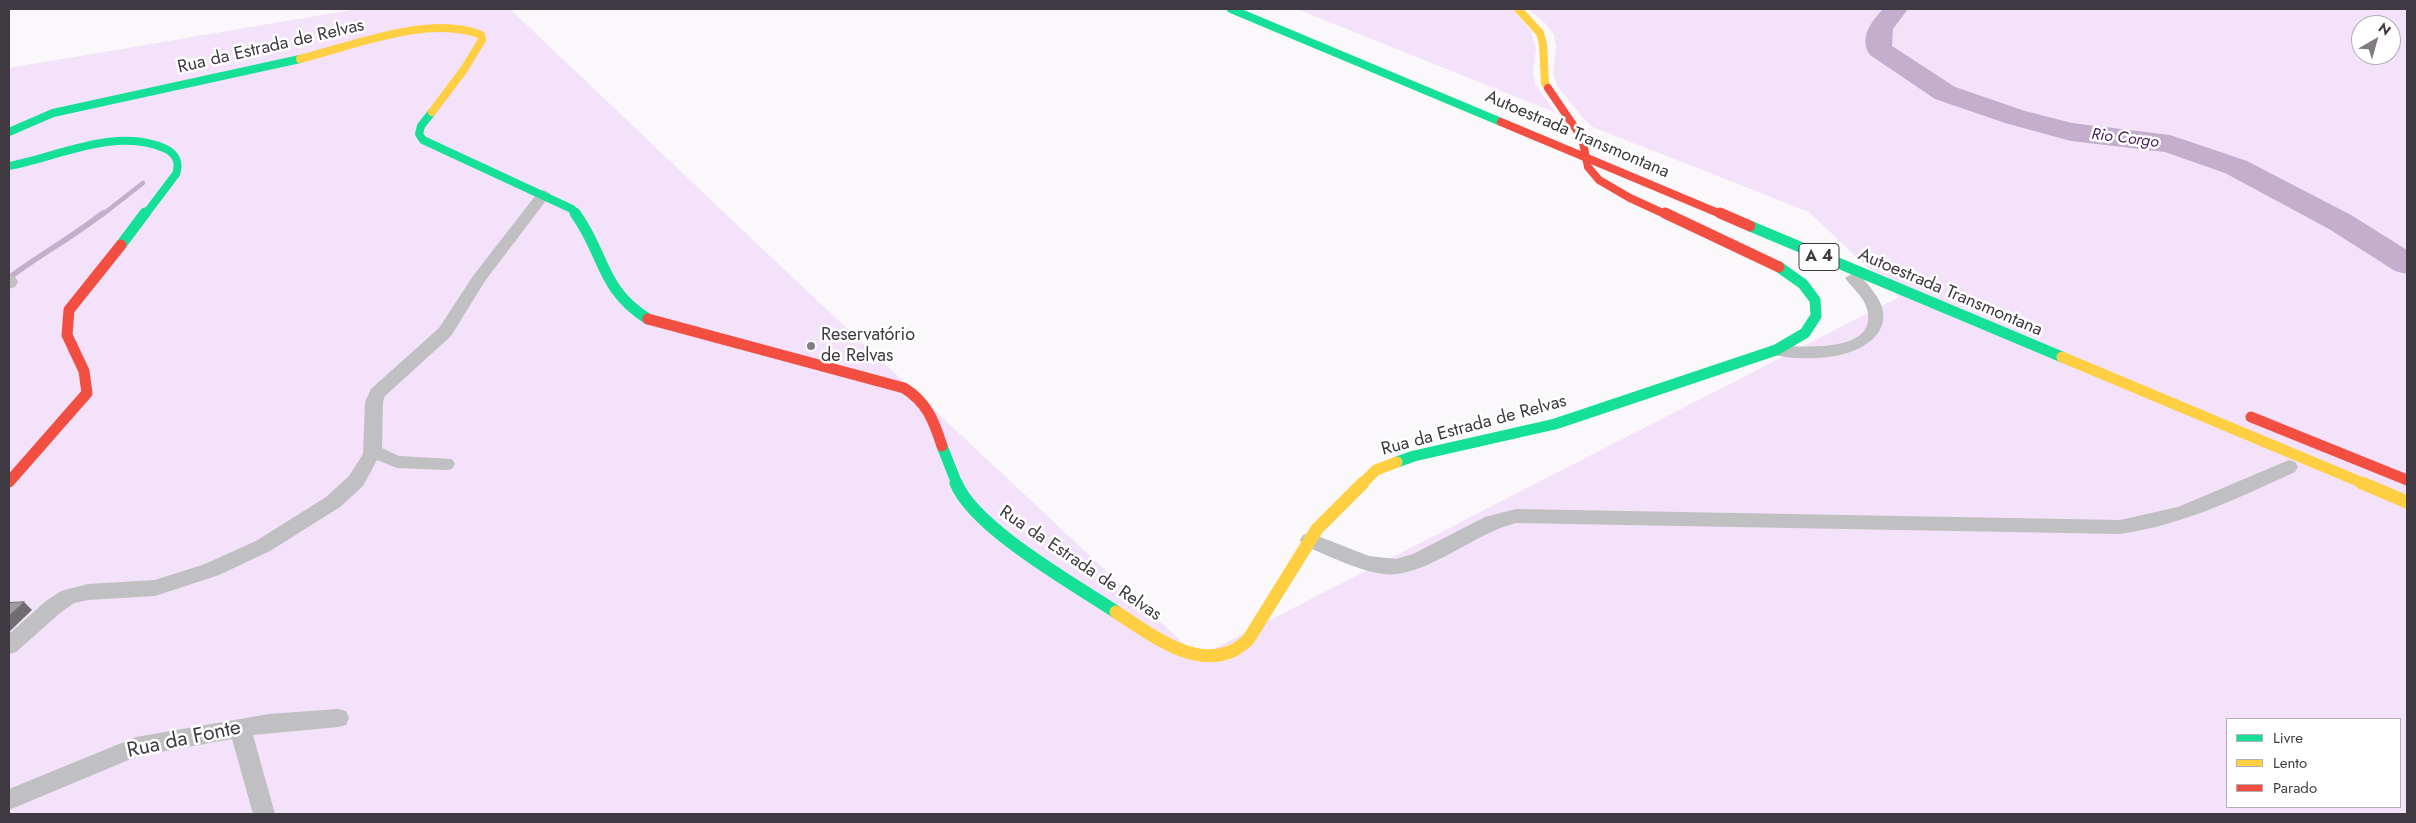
<!DOCTYPE html>
<meta charset="utf-8">
<style>
body{margin:0}
#map{position:relative;width:2416px;height:823px;overflow:hidden;background:#fbf8fc;font-family:Jost,sans-serif}
canvas{display:block}
.frame{position:absolute;inset:0;border:10px solid #3f3a41;pointer-events:none}
.legend{position:absolute;left:2226px;top:718px;width:175px;height:90px;box-sizing:border-box;background:#fff;border:1px solid #b2b0b3;margin:0;padding:6px 9px;list-style:none;font-size:15px;color:#3f3a41}
.legend li{display:flex;align-items:center;gap:10px;height:25px}
.legend b{width:25px;border:1px solid #b2b0b3}
.north{position:absolute;left:2351px;top:15px;width:50px;height:50px;box-sizing:border-box;background:#fff;border:1px solid #b2b0b3;border-radius:50%;rotate:38deg;font-size:14px;font-weight:700;line-height:20px;text-align:center;color:#3f3a41}
.north::after{content:'';display:block;margin:auto;width:18px;height:22px;background:#817c82;clip-path:polygon(50% 0,100% 100%,50% 72%,0 100%)}
</style>
<div id="map">
<canvas width="2416" height="823"></canvas>
<div class="frame"></div>
<ul class="legend">
<li><b style="height:6px;background:#16e098"></b>Livre</li>
<li><b style="height:6px;background:#ffcf43"></b>Lento</li>
<li><b style="height:6px;background:#f24e42"></b>Parado</li>
</ul>
<div class="north">N</div>
</div>
<script>
const context = document.querySelector('canvas').getContext('2d');
context.lineJoin = 'round';
function paint(path, color) { context.fillStyle = color; context.fill(path, 'evenodd'); }
function strokePath(path, color, width, dash) { context.strokeStyle = color; context.lineWidth = width; context.lineCap = dash ? 'butt' : 'round'; context.setLineDash(dash || []); context.stroke(path); }
function label(font, color, halo, rows, align = 'center') {
  context.font = font + ' Jost,sans-serif'; context.lineWidth = 5; context.setLineDash([]); context.textBaseline = 'middle'; context.strokeStyle = halo; context.fillStyle = color; for (const [text, x, y, turn = 0] of rows) {
    context.save(); context.translate(x, y); context.rotate((+turn || 0) * Math.PI / 180); context.textAlign = isNaN(turn) ? turn : align; if (halo) context.strokeText(text, 0, 0); context.fillText(text, 0, 0); context.restore();
  }
}
paint(new Path2D(`
 M 357,9 L 510,9 L 773,259 L 1198,657 L 1899,297 L 1809,212 L 1590,126 L 1557,86 L 1553,74 L 1556,48 L 1554,35 L 1545,23 L 1529,9 L 2407,9 L 2407,814 L 9,814 L 9,68 ZM 2361,25 L 2391,25 L 2391,55 L 2361,55 ZM 2227,719 L 2400,719 L 2400,807 L 2227,807 Z
 M 1297,9 L 1512,9 L 1531,31 L 1536,49 L 1533,73 L 1535,84 L 1556,113 Z`), '#f3e2f9');
strokePath(new Path2D(`
 M 102,215 L 143,183`), '#c4adcd', 4.5);
strokePath(new Path2D(`
 M 9,278 C 39,255 73,237 103,213`), '#c4adcd', 5.5);
paint(new Path2D(`
 M 1883,9 L 1908,9 L 1893,29 L 1892,46 L 1955,87 L 2025,111 L 2072,123 L 2170,135 L 2247,161 L 2351,215 L 2407,250 L 2407,274 L 2395,271 L 2329,229 L 2225,173 L 2165,152 L 2071,141 L 2005,123 L 1935,99 L 1870,55 C 1858,38 1872,21 1883,9 Z`), '#c4adcd');
paint(new Path2D(`
 M 544,190 L 551,194 L 485,281 L 451,336 L 385,396 L 383,402 L 382,448 L 399,456 L 452,459 L 455,464 L 452,469 L 446,470 L 397,468 L 377,460 L 363,486 L 340,507 L 270,551 L 219,575 L 155,596 L 88,600 L 74,603 L 60,613 L 16,652 L 9,654 L 9,634 L 46,601 L 61,591 L 88,584 L 155,580 L 205,564 L 256,541 L 326,497 L 349,476 L 363,454 L 365,402 L 371,389 L 439,328 L 473,276 L 539,191 Z
 M 1853,273 C 1862,276 1870,286 1875,294 C 1884,306 1887,320 1878,333 C 1858,361 1802,362 1770,354 L 1768,350 L 1770,346 L 1776,345 C 1801,347 1883,354 1866,306 C 1862,295 1852,288 1845,278 Z
 M 9,275 L 15,277 L 18,282 L 15,287 L 9,289 Z
 M 2289,460 L 2295,462 L 2298,467 L 2295,472 C 2238,498 2183,525 2120,534 L 1516,523 C 1474,534 1440,567 1397,574 C 1372,578 1327,555 1303,545 L 1300,540 L 1303,535 L 1310,533 L 1369,556 L 1396,559 L 1413,554 L 1485,517 L 1516,509 L 2120,520 L 2178,507 Z
 M 338,709 L 346,711 L 349,718 L 346,725 L 338,727 L 253,735 L 275,814 L 253,814 L 232,739 L 138,756 L 9,810 L 9,789 L 136,737 L 269,714 Z`), '#c0bfc1');
strokePath(new Path2D(`
 M 432,112 L 421,126 L 419,134 L 423,140 L 572,209 L 576,215
 M 9,132 L 53,113 L 300,59
 M 9,166 C 57,157 118,126 166,149 C 176,154 180,163 176,174 L 145,215`), '#16e098', 8);
strokePath(new Path2D(`
 M 575,213 C 605,254 600,289 648,319
 M 121,245 L 145,213
 M 942,446 L 957,484
 M 1397,462 L 1414,456 L 1555,424 L 1776,350 L 1805,333 L 1816,316 L 1815,300 L 1803,284 L 1779,267`), '#16e098', 11);
strokePath(new Path2D(`
 M 956,483 C 974,528 1074,584 1116,612`), '#16e098', 13);
strokePath(new Path2D(`
 M 1518,9 L 1540,33 L 1543,44 L 1545,83 L 1548,88
 M 300,59 C 352,46 430,14 481,35 L 482,40 L 463,71 L 432,112`), '#ffcf43', 8);
strokePath(new Path2D(`
 M 1362,484 L 1376,470 L 1397,462`), '#ffcf43', 11);
strokePath(new Path2D(`
 M 1116,612 C 1147,632 1193,669 1232,651 C 1238,649 1243,644 1248,640 L 1317,529 L 1363,483`), '#ffcf43', 13);
strokePath(new Path2D(`
 M 1548,88 L 1582,138 L 1588,167 L 1599,180 L 1630,198 L 1667,215`), '#f24e42', 8);
strokePath(new Path2D(`
 M 1665,213 L 1779,267
 M 648,319 L 904,388 C 927,402 934,421 942,446
 M 9,482 L 87,393 L 84,371 L 67,335 L 69,310 L 121,245`), '#f24e42', 11);
strokePath(new Path2D(`
 M 1231,9 L 1501,122`), '#16e098', 8);
strokePath(new Path2D(`
 M 1750,226 L 2062,357`), '#16e098', 11);
strokePath(new Path2D(`
 M 2062,357 L 2365,484`), '#ffcf43', 11);
strokePath(new Path2D(`
 M 2362,483 L 2407,502`), '#ffcf43', 13);
strokePath(new Path2D(`
 M 1501,122 L 1723,215`), '#f24e42', 8);
strokePath(new Path2D(`
 M 1720,213 L 1750,226
 M 2251,417 L 2407,480`), '#f24e42', 11);
paint(new Path2D(`
 M 24,602 L 32,610 L 9,632 L 9,616 Z`), '#6f6d70');
const building = new Path2D(`
 M 24,602 L 9,616 L 9,603 Z`);
paint(building, '#9f9ca0');
strokePath(building, '#6f6d70', 1);
for (const [x, y, r, color] of [
 [811,346,5,"#817c82"]
]) { const dot = new Path2D(); dot.arc(x, y, r, 0, 2 * Math.PI); context.fillStyle = color; context.fill(dot); strokePath(dot, '#fff', 2); }
label('italic 16px', '#451c54', '#fff', [
 ["Rio Corgo",2125,139,7]
]);
for (const [x, y, w] of [
 [1819,257,40]
]) { const box = new Path2D(); box.roundRect(x - w / 2, y - 13.5, w, 27, 4); context.fillStyle = '#fff'; context.fill(box); strokePath(box, '#3f3a41', 1); }
label('bold 16px', '#3f3a41', null, [
 ["A 4",1819,257]
]);
label('18px', '#3f3a41', '#fff', [
 ["Rua da Estrada de Relvas",271,47,-13],
 ["Autoestrada Transmontana",1577,135,23],
 ["Autoestrada Transmontana",1950,293,23],
 ["Rua da Estrada de Relvas",1474,426,-15],
 ["Rua da Estrada de Relvas",1080,564,34]
]);
label('18px', '#3f3a41', '#fff', [
 ["Reservatório",821,336],
 ["de Relvas",821,357]
], 'left');
label('21px', '#3f3a41', '#fff', [
 ["Rua da Fonte",184,740,-12]
]);
</script>
